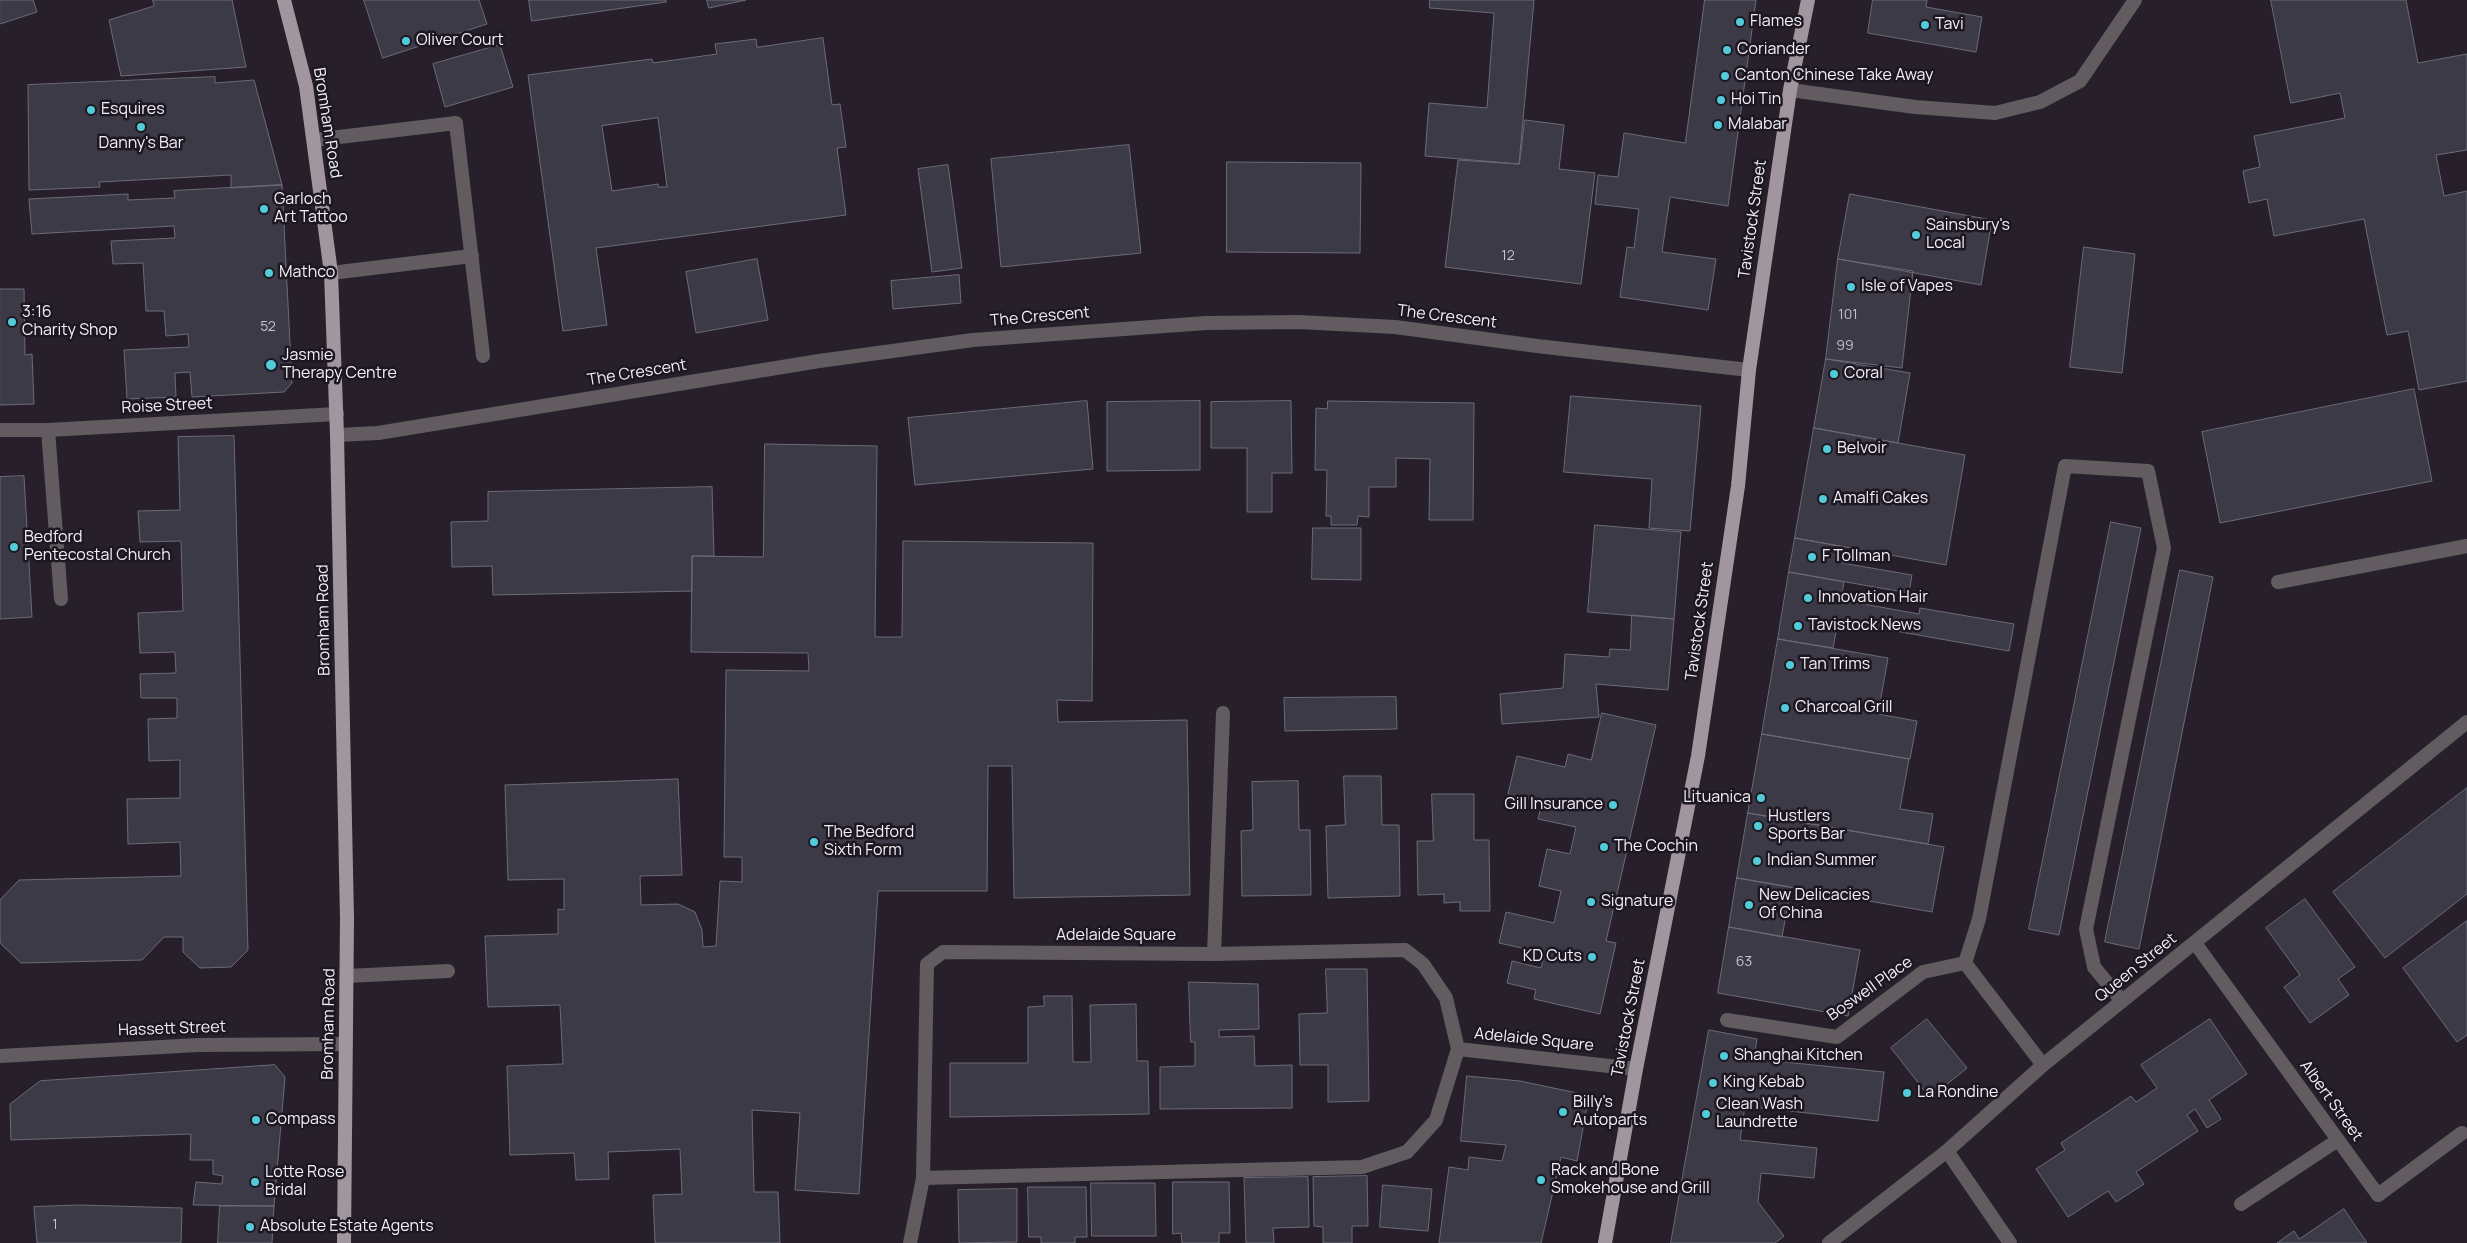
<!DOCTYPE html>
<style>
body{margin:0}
canvas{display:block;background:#27202b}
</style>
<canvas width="2467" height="1243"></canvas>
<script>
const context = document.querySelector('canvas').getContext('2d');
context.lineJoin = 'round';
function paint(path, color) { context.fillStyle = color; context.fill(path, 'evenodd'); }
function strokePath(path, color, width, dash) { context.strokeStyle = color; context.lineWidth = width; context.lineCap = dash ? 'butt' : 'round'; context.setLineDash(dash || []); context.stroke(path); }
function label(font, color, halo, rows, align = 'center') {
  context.font = font + ' Manrope,sans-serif'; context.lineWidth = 5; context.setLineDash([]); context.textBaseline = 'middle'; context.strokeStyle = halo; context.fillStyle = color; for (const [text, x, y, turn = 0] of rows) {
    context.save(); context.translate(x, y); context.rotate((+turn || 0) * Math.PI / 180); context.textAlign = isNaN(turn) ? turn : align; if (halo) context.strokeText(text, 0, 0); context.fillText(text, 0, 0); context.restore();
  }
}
const building = new Path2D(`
 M 0,0 L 33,0 L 37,12 L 0,24 Z
 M 153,0 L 232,0 L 246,67 L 121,76 L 109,20 L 154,6 Z
 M 364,0 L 479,0 L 487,24 L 383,58 Z
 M 529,0 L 666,0 L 666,2 L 532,21 Z
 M 707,0 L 746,0 L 709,8 Z
 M 1430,0 L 1534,0 L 1519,164 L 1425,156 L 1429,103 L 1487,108 L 1494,13 L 1430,8 Z
 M 1705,0 L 1756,0 L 1728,206 L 1670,197 L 1662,252 L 1716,259 L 1708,310 L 1620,297 L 1627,247 L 1634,248 L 1639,209 L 1595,204 L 1598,175 L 1618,177 L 1624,133 L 1685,143 Z
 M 1873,0 L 1927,0 L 1926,7 L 1982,17 L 1976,52 L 1868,33 Z
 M 2271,0 L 2406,0 L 2418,63 L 2467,54 L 2467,150 L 2436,155 L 2444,196 L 2467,191 L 2467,381 L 2419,390 L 2408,331 L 2387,335 L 2364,219 L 2274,236 L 2267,199 L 2249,203 L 2243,171 L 2260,167 L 2254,136 L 2345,118 L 2340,93 L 2291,103 Z
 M 823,38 L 832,105 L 840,104 L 846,147 L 837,148 L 846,215 L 596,248 L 607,325 L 563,331 L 528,75 L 652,59 L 653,63 L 717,54 L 715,44 L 756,39 L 757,47 ZM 658,118 L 667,187 L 658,187 L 658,184 L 612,191 L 602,126 Z
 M 500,45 L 513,87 L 445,107 L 433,64 Z
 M 215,77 L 215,83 L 254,80 L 282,185 L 231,188 L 231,175 L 99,182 L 100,187 L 29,190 L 28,85 Z
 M 1525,120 L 1564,125 L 1559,169 L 1595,173 L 1581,284 L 1445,267 L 1458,160 L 1519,164 Z
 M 1129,145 L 1141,253 L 1001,267 L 991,159 Z
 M 1227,162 L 1361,163 L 1360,253 L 1227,252 Z
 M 948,165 L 962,268 L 932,272 L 918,169 Z
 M 282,185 L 292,383 L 284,392 L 192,397 L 190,372 L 175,373 L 176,397 L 127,399 L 124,350 L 189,347 L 188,334 L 166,336 L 164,311 L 146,311 L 143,263 L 113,264 L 111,241 L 175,238 L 174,226 L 32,234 L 29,199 L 128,194 L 128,200 L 175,198 L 174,191 Z
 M 1850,194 L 1992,220 L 1981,285 L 1838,259 Z
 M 2084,247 L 2135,254 L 2122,373 L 2070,367 Z
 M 757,259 L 768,320 L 696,333 L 686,272 Z
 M 1838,259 L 1913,271 L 1902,368 L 1826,359 Z
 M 959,275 L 961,303 L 893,309 L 891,281 Z
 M 0,289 L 24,289 L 25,355 L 32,354 L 34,404 L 0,405 Z
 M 1826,359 L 1910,373 L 1898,443 L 1814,428 Z
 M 2414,389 L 2432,481 L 2220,523 L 2202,432 Z
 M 1571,396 L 1701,406 L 1690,531 L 1649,528 L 1652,479 L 1564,472 Z
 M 1087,401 L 1093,469 L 915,485 L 908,418 Z
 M 1200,401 L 1200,470 L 1107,471 L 1107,402 Z
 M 1291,401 L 1292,473 L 1272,473 L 1272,512 L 1247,512 L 1247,448 L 1211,448 L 1211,402 Z
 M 1328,401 L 1474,403 L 1473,520 L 1429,520 L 1430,459 L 1396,458 L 1396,487 L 1369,487 L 1369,517 L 1358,516 L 1357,525 L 1331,525 L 1331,516 L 1326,516 L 1327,470 L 1315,470 L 1316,408 L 1327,409 Z
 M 1814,428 L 1965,455 L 1946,565 L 1795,538 Z
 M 234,436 L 248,950 L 231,967 L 200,968 L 183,952 L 183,937 L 164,937 L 142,960 L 21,963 L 0,943 L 0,900 L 19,880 L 181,876 L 180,842 L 128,844 L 127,799 L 180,798 L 180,760 L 149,761 L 148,719 L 177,718 L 177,698 L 141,698 L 140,674 L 176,673 L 175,652 L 140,653 L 138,613 L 183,611 L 181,541 L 140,542 L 138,511 L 180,510 L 178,437 Z
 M 765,444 L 877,446 L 875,637 L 902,637 L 903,541 L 1093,543 L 1092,701 L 1057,700 L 1058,722 L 1187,720 L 1190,895 L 1014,898 L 1012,766 L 988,766 L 987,891 L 878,891 L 859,1194 L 795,1190 L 800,1113 L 752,1110 L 754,1192 L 778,1192 L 780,1243 L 655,1243 L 653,1195 L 682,1194 L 680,1149 L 608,1152 L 609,1179 L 576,1180 L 574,1153 L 510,1155 L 507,1066 L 563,1064 L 560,1005 L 488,1007 L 485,936 L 558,934 L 558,909 L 564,910 L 564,879 L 508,880 L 505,785 L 678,779 L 682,875 L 640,876 L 641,905 L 678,904 L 695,912 L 702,930 L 703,947 L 716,946 L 720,881 L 742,882 L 742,857 L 724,857 L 726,670 L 809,671 L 808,653 L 691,652 L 692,556 L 763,557 Z
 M 24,476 L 32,617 L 0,619 L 0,477 Z
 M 712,487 L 714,556 L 692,556 L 692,591 L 493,595 L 492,566 L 452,567 L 451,522 L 488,521 L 488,492 Z
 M 2111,522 L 2141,528 L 2059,935 L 2029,929 Z
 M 1595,525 L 1681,532 L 1674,619 L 1588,612 Z
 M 1313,528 L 1361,528 L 1361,580 L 1312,579 Z
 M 1795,538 L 1845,547 L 1842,563 L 1912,575 L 1909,593 L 1789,572 Z
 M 2180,570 L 2213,577 L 2139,949 L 2105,942 Z
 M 1789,572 L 1844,582 L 1841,600 L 1919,614 L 1920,608 L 2014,624 L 2009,651 L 1838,621 L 1833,648 L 1778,639 Z
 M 1632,615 L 1674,619 L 1668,690 L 1596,684 L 1599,717 L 1502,724 L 1500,694 L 1563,688 L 1565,654 L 1609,657 L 1610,649 L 1630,650 Z
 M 1778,639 L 1888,658 L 1878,714 L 1917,721 L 1910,759 L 1762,734 Z
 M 1396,697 L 1397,729 L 1285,731 L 1284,698 Z
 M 1602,713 L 1656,725 L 1606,941 L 1616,943 L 1600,1014 L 1534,999 L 1536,990 L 1507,983 L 1512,961 L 1541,968 L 1545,953 L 1499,943 L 1506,912 L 1554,923 L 1561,891 L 1539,886 L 1547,849 L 1570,854 L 1576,827 L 1538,819 L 1542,802 L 1508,794 L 1517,756 L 1565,767 L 1568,754 L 1591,760 Z
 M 1762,734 L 1909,759 L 1900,809 L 1933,814 L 1928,844 L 1748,813 Z
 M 1344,776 L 1381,776 L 1382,825 L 1399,825 L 1400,896 L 1328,898 L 1326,826 L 1345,825 Z
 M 1298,781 L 1299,830 L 1310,830 L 1311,895 L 1242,896 L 1241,831 L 1253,830 L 1252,782 Z
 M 2467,788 L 2467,894 L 2385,958 L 2333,892 Z
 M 1432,794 L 1474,794 L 1474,840 L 1489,840 L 1490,911 L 1460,911 L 1460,902 L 1444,903 L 1444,894 L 1418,895 L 1417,841 L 1433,841 Z
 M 1748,813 L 1944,847 L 1932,912 L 1737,878 Z
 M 1737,878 L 1791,887 L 1782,937 L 1729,927 Z
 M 2305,899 L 2355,967 L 2338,979 L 2349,995 L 2310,1023 L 2284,987 L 2300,975 L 2266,928 Z
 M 2467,921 L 2467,1035 L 2457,1042 L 2403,968 Z
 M 1729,927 L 1860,950 L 1848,1016 L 1718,993 Z
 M 1326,969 L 1367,969 L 1369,1101 L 1328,1102 L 1328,1065 L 1300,1065 L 1299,1014 L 1327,1013 Z
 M 1189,982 L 1258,984 L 1259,1029 L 1219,1030 L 1219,1037 L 1254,1036 L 1255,1066 L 1292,1065 L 1292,1108 L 1160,1109 L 1160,1067 L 1195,1066 L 1195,1042 L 1191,1042 Z
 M 1044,996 L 1072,996 L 1073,1062 L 1091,1062 L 1090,1005 L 1136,1004 L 1137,1061 L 1148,1061 L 1149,1114 L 950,1117 L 950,1063 L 1028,1063 L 1028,1007 L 1044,1006 Z
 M 1927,1019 L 1967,1068 L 1930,1098 L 1891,1048 Z
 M 2210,1019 L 2247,1074 L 2209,1100 L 2221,1119 L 2207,1128 L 2195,1109 L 2187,1115 L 2198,1131 L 2136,1172 L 2144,1184 L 2116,1202 L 2108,1191 L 2068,1217 L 2036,1169 L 2065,1150 L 2061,1143 L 2131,1096 L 2136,1102 L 2157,1088 L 2141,1065 Z
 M 1709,1030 L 1757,1039 L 1754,1059 L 1884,1072 L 1878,1121 L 1745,1106 L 1740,1140 L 1817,1148 L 1814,1178 L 1761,1173 L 1758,1202 L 1784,1236 L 1775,1243 L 1671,1243 Z
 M 275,1065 L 285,1077 L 274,1206 L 193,1205 L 196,1182 L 222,1184 L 223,1176 L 213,1174 L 213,1160 L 190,1160 L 191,1134 L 11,1140 L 10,1104 L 40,1081 Z
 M 1467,1076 L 1520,1081 L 1577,1093 L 1587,1106 L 1577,1161 L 1561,1157 L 1541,1243 L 1439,1243 L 1449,1167 L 1468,1170 L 1469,1157 L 1502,1161 L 1506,1145 L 1461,1141 Z
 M 1367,1176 L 1368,1226 L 1352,1226 L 1352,1243 L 1323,1243 L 1323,1227 L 1314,1226 L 1313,1177 Z
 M 1308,1177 L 1309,1227 L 1273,1228 L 1274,1243 L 1246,1243 L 1244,1178 Z
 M 1173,1182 L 1229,1182 L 1230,1233 L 1219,1233 L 1219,1243 L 1182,1243 L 1181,1233 L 1173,1234 Z
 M 1091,1183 L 1155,1183 L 1156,1236 L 1092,1236 Z
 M 1383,1185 L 1432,1189 L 1428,1231 L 1380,1227 Z
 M 1028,1187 L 1086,1187 L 1087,1237 L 1075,1237 L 1075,1243 L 1041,1243 L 1041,1237 L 1029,1237 Z
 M 1017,1189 L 1017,1242 L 959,1243 L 958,1190 Z
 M 80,1205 L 182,1208 L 181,1243 L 37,1243 L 34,1207 Z
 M 220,1206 L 274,1206 L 272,1243 L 218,1243 Z
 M 2344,1209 L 2367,1243 L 2277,1243 L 2294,1231 L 2299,1239 Z`);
paint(building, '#3b3a46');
strokePath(building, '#6c6a78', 1);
strokePath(new Path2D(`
 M 314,140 L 456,123 L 483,356
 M 331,273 L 472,256
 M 48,430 L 61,599
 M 2278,582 L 2467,546
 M 1214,954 L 1223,713
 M 1965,963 L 1979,919 L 2065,466 L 2148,471 L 2164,548 L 2086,929 L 2094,967 L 2122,1001
 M 347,976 L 448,971
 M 2378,1195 L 2462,1133
 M 2241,1204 L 2338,1140`), '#625c61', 14);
strokePath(new Path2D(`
 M 1790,90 L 1915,107 L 1995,113 L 2040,102 L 2080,81 L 2135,0
 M 0,430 L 48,430 L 337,414
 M 337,435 L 378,433 L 819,361 L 973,340 L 1206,323 L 1299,322 L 1395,327 L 1537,346 L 1749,370
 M 2195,943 L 2378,1195
 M 1727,1020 L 1837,1037 L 1923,972 L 1965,963 L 2043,1065
 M 1458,1049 L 1636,1069
 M 1947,1151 L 2010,1243
 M 910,1243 L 923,1178 L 927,964 L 943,952 L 1214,954 L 1405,950 L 1423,964 L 1446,998 L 1458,1049 L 1436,1120 L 1407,1152 L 1362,1167 L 923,1178
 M 1829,1243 L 1947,1151 L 2043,1065 L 2467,722`), '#625c61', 14);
strokePath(new Path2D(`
 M 0,1056 L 198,1045 L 346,1044`), '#625c61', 14);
strokePath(new Path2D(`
 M 284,0 L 306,86 L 331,273 L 337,435 L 347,918 L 344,1243
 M 1605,1243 L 1636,1069 L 1698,756 L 1738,486 L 1749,370 L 1790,90 L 1808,0`), '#a1959e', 14);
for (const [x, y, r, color] of [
 [1740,22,5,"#52cbd9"],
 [1925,25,5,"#52cbd9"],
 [406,41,5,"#52cbd9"],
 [1727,50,5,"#52cbd9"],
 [1725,76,5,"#52cbd9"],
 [1721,100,5,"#52cbd9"],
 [91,110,5,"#52cbd9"],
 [1718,125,5,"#52cbd9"],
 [141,127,5,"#52cbd9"],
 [264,209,5,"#52cbd9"],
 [1916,235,5,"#52cbd9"],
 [269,273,5,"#52cbd9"],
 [1851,287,5,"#52cbd9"],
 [12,322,5,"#52cbd9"],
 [271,365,6,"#52cbd9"],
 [1834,374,5,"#52cbd9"],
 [1827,449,5,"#52cbd9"],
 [1823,499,5,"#52cbd9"],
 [14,547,5,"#52cbd9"],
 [1812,557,5,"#52cbd9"],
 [1808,598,5,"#52cbd9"],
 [1798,626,5,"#52cbd9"],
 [1790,665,5,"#52cbd9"],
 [1785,708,5,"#52cbd9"],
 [1761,798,5,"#52cbd9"],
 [1613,805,5,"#52cbd9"],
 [1758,826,5,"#52cbd9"],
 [814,842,5,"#52cbd9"],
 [1604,847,5,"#52cbd9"],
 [1757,861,5,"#52cbd9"],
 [1591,902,5,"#52cbd9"],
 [1749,905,5,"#52cbd9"],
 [1592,957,5,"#52cbd9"],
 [1724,1056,5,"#52cbd9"],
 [1713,1083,5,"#52cbd9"],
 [1907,1093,5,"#52cbd9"],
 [1563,1112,5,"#52cbd9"],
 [1706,1114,5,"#52cbd9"],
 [256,1120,5,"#52cbd9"],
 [1541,1180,5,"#52cbd9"],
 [255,1182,5,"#52cbd9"],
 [250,1227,5,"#52cbd9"]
]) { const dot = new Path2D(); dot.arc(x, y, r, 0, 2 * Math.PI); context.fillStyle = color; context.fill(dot); strokePath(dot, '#1d1721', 2); }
label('14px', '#c6c2cb', null, [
 ["12",1508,256],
 ["101",1848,315],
 ["52",268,327],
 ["99",1845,346],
 ["63",1744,962],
 ["1",55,1225]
]);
label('16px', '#f4f0f7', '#1d1721', [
 ["Flames",1750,22],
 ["Tavi",1935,25],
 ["Oliver Court",416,41],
 ["Coriander",1737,50],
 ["Canton Chinese Take Away",1735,76],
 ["Hoi Tin",1731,100],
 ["Esquires",101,110],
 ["Malabar",1728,125],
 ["Danny's Bar",141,144,"center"],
 ["Garloch",274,200],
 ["Art Tattoo",274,218],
 ["Sainsbury's",1926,226],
 ["Local",1926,244],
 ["Mathco",279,273],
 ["Isle of Vapes",1861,287],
 ["3:16",22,313],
 ["Charity Shop",22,331],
 ["Jasmie",282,356],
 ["Therapy Centre",282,374],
 ["Coral",1844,374],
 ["Belvoir",1837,449],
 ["Amalfi Cakes",1833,499],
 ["Bedford",24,538],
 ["Pentecostal Church",24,556],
 ["F Tollman",1822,557],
 ["Innovation Hair",1818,598],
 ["Tavistock News",1808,626],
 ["Tan Trims",1800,665],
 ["Charcoal Grill",1795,708],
 ["Lituanica",1751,798,"right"],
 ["Gill Insurance",1603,805,"right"],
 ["Hustlers",1768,817],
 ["Sports Bar",1768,835],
 ["The Bedford",824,833],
 ["Sixth Form",824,851],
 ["The Cochin",1614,847],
 ["Indian Summer",1767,861],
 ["New Delicacies",1759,896],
 ["Of China",1759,914],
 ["Signature",1601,902],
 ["KD Cuts",1582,957,"right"],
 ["Shanghai Kitchen",1734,1056],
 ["King Kebab",1723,1083],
 ["La Rondine",1917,1093],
 ["Billy's",1573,1103],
 ["Autoparts",1573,1121],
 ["Clean Wash",1716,1105],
 ["Laundrette",1716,1123],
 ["Compass",266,1120],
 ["Rack and Bone",1551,1171],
 ["Smokehouse and Grill",1551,1189],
 ["Lotte Rose",265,1173],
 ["Bridal",265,1191],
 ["Absolute Estate Agents",260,1227]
], 'left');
label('16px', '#f4f0f7', '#1d1721', [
 ["Bromham Road",327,123,81],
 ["Tavistock Street",1753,219,-82],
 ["The Crescent",1040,317,-5],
 ["The Crescent",1447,317,7],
 ["The Crescent",637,373,-9],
 ["Roise Street",167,406,-3],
 ["Bromham Road",324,620,-91],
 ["Tavistock Street",1700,621,-82],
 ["Adelaide Square",1116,936],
 ["Queen Street",2136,968,-39],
 ["Boswell Place",1870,989,-35],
 ["Tavistock Street",1629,1018,-79],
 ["Bromham Road",329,1024,-89],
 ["Hassett Street",172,1029,-2],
 ["Adelaide Square",1534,1040,6],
 ["Albert Street",2331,1101,54]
]);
</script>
